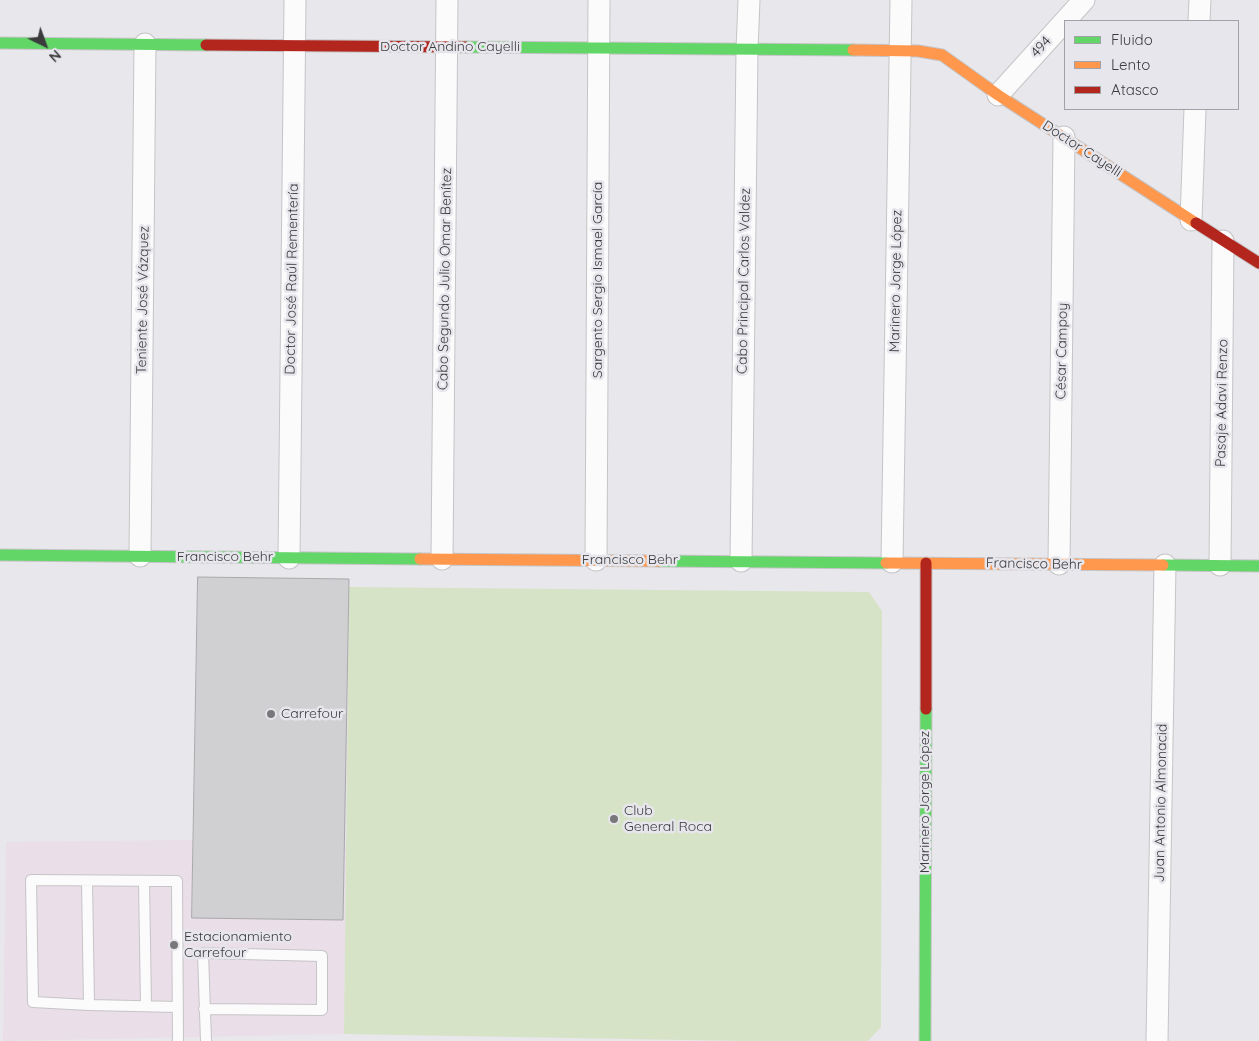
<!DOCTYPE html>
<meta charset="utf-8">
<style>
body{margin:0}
#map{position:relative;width:1259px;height:1041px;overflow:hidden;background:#e8e7eb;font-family:Quicksand,sans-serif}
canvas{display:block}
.legend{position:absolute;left:1064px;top:20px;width:175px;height:90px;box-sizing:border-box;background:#e7e6ec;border:1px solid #a2a2a6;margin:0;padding:6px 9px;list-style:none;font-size:15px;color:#3b3b3d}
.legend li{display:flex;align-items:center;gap:10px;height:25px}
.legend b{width:25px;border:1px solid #a2a2a6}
.north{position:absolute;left:20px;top:20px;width:50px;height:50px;-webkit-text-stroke:4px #e7e6ec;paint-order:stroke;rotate:138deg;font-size:14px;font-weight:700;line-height:20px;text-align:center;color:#3b3b3d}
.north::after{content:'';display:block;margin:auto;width:18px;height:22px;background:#3b3b3d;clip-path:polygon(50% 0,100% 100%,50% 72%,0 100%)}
</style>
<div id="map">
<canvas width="1259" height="1041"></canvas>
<ul class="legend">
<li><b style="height:6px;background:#63d668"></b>Fluido</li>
<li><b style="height:6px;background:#ff974d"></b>Lento</li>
<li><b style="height:6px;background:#b3261e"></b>Atasco</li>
</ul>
<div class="north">N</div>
</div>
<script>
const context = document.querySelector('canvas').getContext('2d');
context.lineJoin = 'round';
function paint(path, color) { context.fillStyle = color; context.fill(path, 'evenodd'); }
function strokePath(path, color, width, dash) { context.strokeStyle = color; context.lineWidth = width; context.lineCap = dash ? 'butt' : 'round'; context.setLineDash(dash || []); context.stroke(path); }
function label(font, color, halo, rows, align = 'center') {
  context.font = font + ' Quicksand,sans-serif'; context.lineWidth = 5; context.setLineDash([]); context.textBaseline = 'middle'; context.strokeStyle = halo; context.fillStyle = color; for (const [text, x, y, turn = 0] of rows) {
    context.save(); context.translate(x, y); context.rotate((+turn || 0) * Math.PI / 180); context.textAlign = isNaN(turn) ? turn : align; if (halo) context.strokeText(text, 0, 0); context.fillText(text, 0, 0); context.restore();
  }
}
paint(new Path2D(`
 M 198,577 L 349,579 L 344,1034 L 3,1041 L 6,842 L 193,840 Z`), '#eadee8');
paint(new Path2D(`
 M 349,587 L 869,592 L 882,611 L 881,1027 L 868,1041 L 743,1041 L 344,1034 Z`), '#d6e3c7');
const building = new Path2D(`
 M 198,577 L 349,579 L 343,920 L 192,918 Z`);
paint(building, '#d0cfd2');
strokePath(building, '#a9a9ac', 1);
const lane = new Path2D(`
 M 87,881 L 89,1005
 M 144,881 L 146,1006
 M 178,1007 L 89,1005 L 33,1002 L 31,880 L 177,881 L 178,1041
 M 204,1009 L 322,1010 L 322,956 L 203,953 L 206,1041`);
const street = new Path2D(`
 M 1199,21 L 1200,0
 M 998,95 L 1084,0
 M 1191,220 L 1195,109
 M 140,556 L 145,44
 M 289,558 L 295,0
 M 442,559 L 447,0
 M 596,560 L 599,0
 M 741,561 L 747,49 L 749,0
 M 892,562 L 901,0
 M 1059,564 L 1064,137
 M 1220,565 L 1223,241
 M 1157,1041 L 1165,565`);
const fast = new Path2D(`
 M 0,43 L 206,45
 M 466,47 L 853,50
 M 0,555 L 420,559
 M 659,561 L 886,563
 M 1163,565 L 1259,566
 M 925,1041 L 926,709`);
const slow = new Path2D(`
 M 853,50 L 918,51 L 942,55 L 998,95 L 1196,223
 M 420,559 L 659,561
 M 886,563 L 1163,565`);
const jam = new Path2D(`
 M 206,45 L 466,47
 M 1196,223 L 1259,263
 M 926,709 L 926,563`);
strokePath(lane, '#c5c4c6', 12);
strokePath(street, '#c5c4c6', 23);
strokePath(fast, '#c5c4c6', 13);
strokePath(slow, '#c5c4c6', 13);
strokePath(jam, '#c5c4c6', 13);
strokePath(lane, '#fcfbfc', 10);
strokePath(street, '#fcfbfc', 21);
strokePath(fast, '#63d668', 11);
strokePath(slow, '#ff974d', 11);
strokePath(jam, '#b3261e', 11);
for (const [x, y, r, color] of [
 [271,714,5,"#78777a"],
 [614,819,5,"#78777a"],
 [174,945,5,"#78777a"]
]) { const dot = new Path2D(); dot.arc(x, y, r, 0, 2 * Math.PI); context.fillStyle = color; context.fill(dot); strokePath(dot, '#e7e6ec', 2); }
label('14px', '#3b3b3d', '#e7e6ec', [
 ["Doctor Andino Cayelli",450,47],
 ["494",1041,47,-48],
 ["Doctor Cayelli",1082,149,33],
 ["Doctor José Raúl Rementería",292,279,-89],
 ["Cabo Segundo Julio Omar Benítez",445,279,-89],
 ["Sargento Sergio Ismael García",598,280,-90],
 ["Cabo Principal Carlos Valdez",744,281,-89],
 ["Marinero Jorge López",896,281,-89],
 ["Teniente José Vázquez",143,300,-89],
 ["César Campoy",1062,351,-89],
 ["Pasaje Adavi Renzo",1222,403,-89],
 ["Francisco Behr",225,557],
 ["Francisco Behr",630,560],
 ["Francisco Behr",1034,564,1],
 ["Marinero Jorge López",925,802,-90],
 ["Juan Antonio Almonacid",1161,803,-89]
]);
label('14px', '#3b3b3d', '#e7e6ec', [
 ["Carrefour",281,714],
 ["Club",624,811],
 ["General Roca",624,827],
 ["Estacionamiento",184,937],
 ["Carrefour",184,953]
], 'left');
</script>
